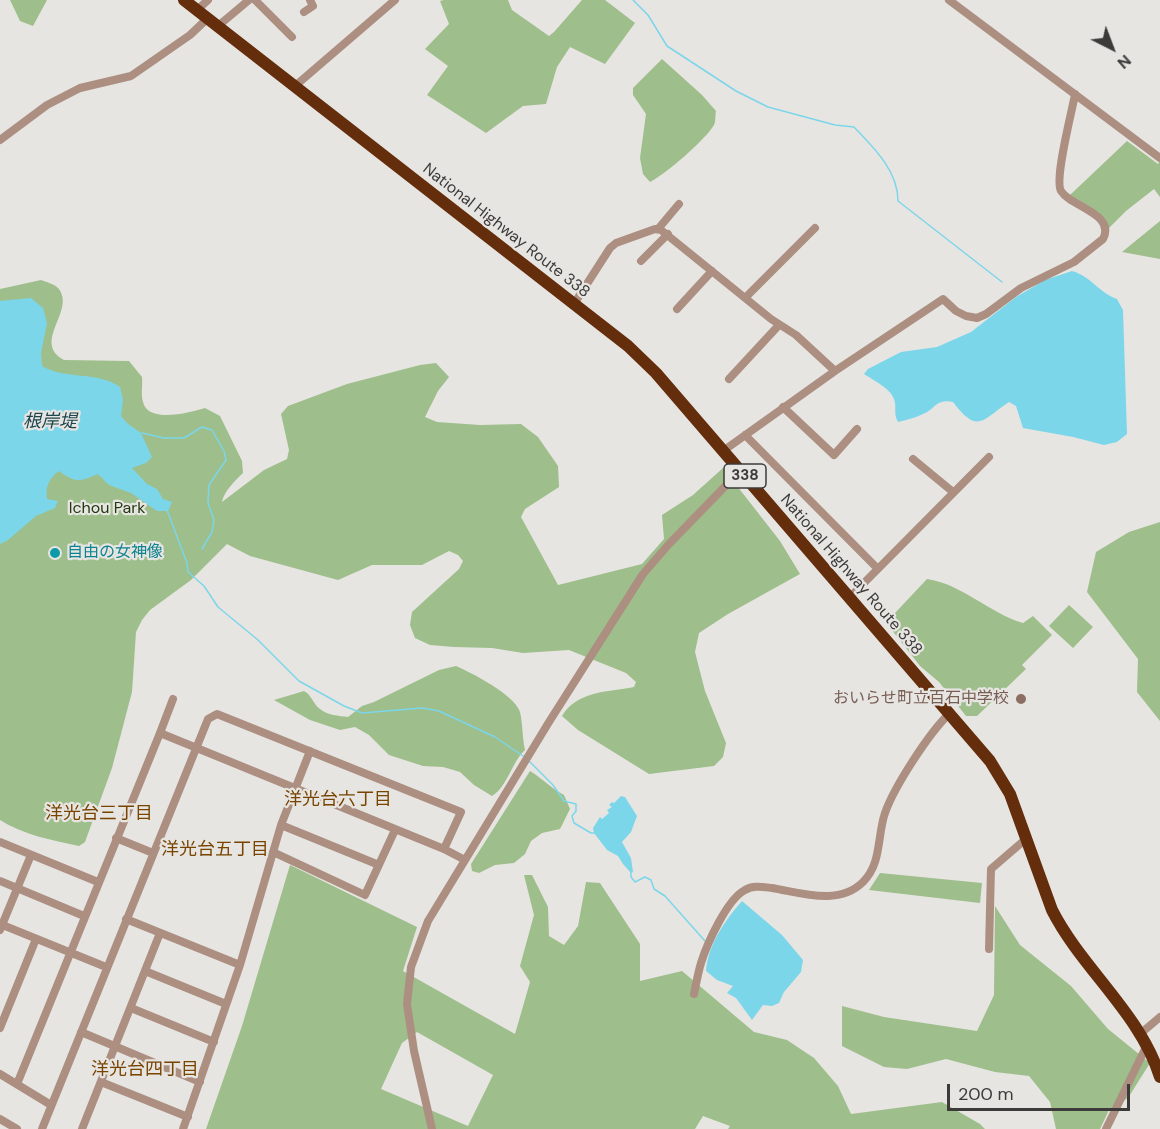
<!DOCTYPE html>
<meta charset="utf-8">
<style>
body{margin:0}
#map{position:relative;width:1160px;height:1129px;overflow:hidden;background:#e7e5e2;font-family:"DM Sans",sans-serif}
canvas{display:block}
.north{position:absolute;left:1082px;top:18px;width:60px;height:60px;-webkit-text-stroke:4px #e7e5e2;paint-order:stroke;rotate:138deg;font-size:16px;font-weight:700;line-height:24px;text-align:center;color:#3c3b3a}
.north::after{content:'';display:block;margin:auto;width:21px;height:27px;background:#3c3b3a;clip-path:polygon(50% 0,100% 100%,50% 72%,0 100%)}
.scale{position:absolute;left:947px;top:1084px;width:183px;height:27px;box-sizing:border-box;border:3px solid #3c3b3a;border-top:0;padding-left:8px;font-size:18px;line-height:21px;white-space:nowrap;color:#3c3b3a;-webkit-text-stroke:4px #e7e5e2;paint-order:stroke}
</style>
<div id="map">
<canvas width="1160" height="1129"></canvas>
<div class="north">N</div>
<div class="scale">200 m</div>
</div>
<script>
const context = document.querySelector('canvas').getContext('2d');
context.lineJoin = 'round';
function paint(path, color) { context.fillStyle = color; context.fill(path, 'evenodd'); }
function strokePath(path, color, width, dash) { context.strokeStyle = color; context.lineWidth = width; context.lineCap = dash ? 'butt' : 'round'; context.setLineDash(dash || []); context.stroke(path); }
function label(font, color, halo, rows, align = 'center') {
  context.font = font + ' "DM Sans","Noto Sans JP",sans-serif'; context.lineWidth = 4.5; context.setLineDash([]); context.textBaseline = 'middle'; context.strokeStyle = halo; context.fillStyle = color; for (const [text, x, y, turn = 0] of rows) {
    context.save(); context.translate(x, y); context.rotate((+turn || 0) * Math.PI / 180); context.textAlign = isNaN(turn) ? turn : align; if (halo) context.strokeText(text, 0, 0); context.fillText(text, 0, 0); context.restore();
  }
}
paint(new Path2D(`
 M 10,0 L 47,0 L 33,26 L 20,21 Z
 M 444,0 L 508,0 L 512,10 L 549,36 L 554,32 L 582,0 L 605,0 L 635,23 L 605,64 L 570,47 L 557,67 L 546,104 L 523,106 L 486,133 L 427,95 L 448,66 L 425,49 L 449,24 L 440,1 Z
 M 662,59 L 702,95 L 716,111 C 715,115 716,121 714,125 C 705,140 666,174 650,182 L 643,174 L 640,158 L 646,114 L 633,95 L 633,88 Z
 M 1127,141 L 1158,164 L 1160,161 L 1160,197 L 1154,189 L 1126,211 L 1107,230 L 1070,195 Z
 M 1160,221 L 1160,259 L 1122,252 Z
 M 41,280 C 46,282 54,284 58,288 C 77,310 31,342 64,360 L 129,361 L 142,377 C 143,386 140,395 144,405 C 152,423 192,412 205,408 L 220,416 L 242,461 L 243,473 C 235,481 224,491 222,502 L 264,470 L 287,459 L 289,450 L 281,414 L 288,406 L 347,384 L 420,365 L 436,363 L 449,377 L 438,391 L 425,417 L 437,422 L 480,425 L 521,424 L 538,437 L 558,466 L 559,487 L 525,509 L 521,517 L 558,585 L 642,564 L 664,539 L 662,515 L 693,495 L 723,468 L 780,541 L 800,574 L 728,614 L 699,633 L 695,652 L 705,691 L 726,743 L 723,757 L 714,766 L 649,774 L 578,730 L 562,716 C 577,691 607,692 634,687 L 636,682 L 626,673 L 569,650 L 523,653 L 492,648 L 454,647 L 430,645 L 415,638 L 410,625 L 412,612 L 459,569 L 463,561 L 458,555 L 449,551 L 422,565 L 372,565 L 338,580 L 250,556 L 227,544 L 191,580 L 150,610 L 142,620 L 136,632 L 132,692 L 112,768 L 85,842 L 79,846 C 51,840 24,835 0,820 L 0,289 Z
 M 1160,522 L 1160,721 L 1137,692 L 1138,659 L 1087,592 L 1096,552 L 1129,532 Z
 M 927,579 C 962,584 989,613 1023,623 L 1033,616 L 1052,635 L 1022,665 L 1026,669 L 977,716 L 966,716 L 939,682 L 920,666 L 888,625 L 895,613 Z
 M 1069,605 L 1093,627 L 1073,648 L 1049,626 Z
 M 456,666 C 472,673 515,695 520,712 C 523,725 522,737 525,750 C 511,763 508,786 492,796 L 474,785 L 460,772 L 443,767 L 423,766 L 389,755 L 369,735 L 355,727 L 340,730 L 310,720 L 274,700 L 304,691 C 312,695 313,704 320,709 C 327,715 339,716 348,717 L 362,706 L 374,702 L 439,670 Z
 M 530,771 C 543,779 551,788 564,795 L 570,809 L 560,829 L 542,833 L 531,841 L 525,854 L 514,863 L 495,865 L 479,873 L 472,871 L 471,864 Z
 M 290,865 L 417,927 L 403,971 L 515,1034 L 530,982 L 520,966 L 534,915 L 524,875 L 532,875 L 548,907 L 549,936 L 564,945 L 578,926 L 586,882 L 600,883 L 640,944 L 640,981 L 682,971 L 754,1032 L 787,1040 L 814,1058 L 838,1086 L 851,1114 L 942,1102 L 980,1124 L 985,1129 L 728,1129 L 730,1126 L 703,1116 L 695,1129 L 206,1129 L 242,1026 ZM 417,1032 L 493,1075 L 468,1126 L 381,1089 L 402,1043 Z
 M 880,873 L 982,883 L 980,903 L 869,890 Z
 M 995,906 L 1020,945 L 1071,986 L 1108,1029 L 1150,1063 L 1128,1098 L 1109,1110 L 1100,1129 L 1056,1129 L 1050,1102 L 1029,1076 L 995,1072 L 946,1059 L 907,1069 L 884,1067 L 842,1046 L 842,1006 L 884,1017 L 977,1031 L 994,995 Z`), '#9ebe8b');
paint(new Path2D(`
 M 1072,271 C 1091,276 1099,293 1117,299 L 1123,310 L 1127,434 L 1117,442 L 1104,445 L 1073,437 L 1023,428 L 1016,406 L 1009,402 C 982,420 978,435 953,402 C 935,398 936,409 923,414 C 915,418 906,420 898,422 C 893,414 897,407 894,399 C 890,388 873,380 864,374 L 868,369 L 901,352 L 937,347 L 971,332 L 1016,297 L 1045,280 Z
 M 31,298 L 43,308 L 47,323 L 41,353 L 42,366 C 65,380 98,371 120,387 L 123,400 L 121,416 L 128,424 L 141,433 L 152,457 L 146,463 L 132,468 L 147,484 L 157,489 L 163,499 L 172,502 L 168,511 L 157,511 L 131,493 L 109,485 L 98,474 C 80,482 75,483 59,471 C 49,478 45,487 47,499 L 58,501 L 55,508 L 36,516 L 8,540 L 0,544 L 0,301 Z
 M 621,796 L 625,797 L 637,816 L 631,832 L 622,842 L 631,858 L 633,872 L 631,873 L 623,864 L 618,856 L 607,850 L 594,833 L 593,828 L 600,817 L 602,819 L 609,813 L 607,810 L 612,807 L 609,805 L 612,802 L 614,803 Z
 M 742,901 L 782,935 L 803,960 L 801,972 L 784,992 L 779,1003 L 772,1006 L 763,1005 L 752,1020 L 736,998 L 727,993 L 733,986 L 717,980 L 706,971 C 708,945 725,920 742,901 Z`), '#7cd6ea');
strokePath(new Path2D(`
 M 633,0 L 648,15 L 667,46 L 736,91 L 768,107 L 835,125 L 854,127 C 874,148 898,171 898,201 L 1002,282
 M 142,433 L 164,438 L 184,438 L 202,427 L 212,430 L 224,451 L 226,460 L 209,485 L 208,503 L 214,520 L 212,532 L 202,549
 M 167,510 L 187,563 L 188,572 L 204,586 L 218,607 L 258,640 L 299,681 L 344,706 L 362,713 L 422,708 L 439,711 L 495,737 L 523,756
 M 529,761 L 553,785 L 564,801 L 576,804 L 576,811 L 572,816 L 574,823 L 591,833 L 594,833
 M 631,872 L 631,877 L 635,882 L 645,877 L 651,880 L 654,889 L 665,896 L 705,941`), '#7cd6ea', 1.5);
strokePath(new Path2D(`
 M 255,0 L 292,37
 M 949,0 L 1160,158
 M 197,10 L 208,0
 M 304,12 L 313,6 L 310,0
 M 218,26 L 249,0
 M 295,86 L 395,0
 M 0,140 L 47,105 L 80,88 L 131,76 L 190,35 L 208,18
 M 658,229 L 679,204
 M 641,261 L 668,234
 M 745,298 L 815,228
 M 574,304 L 610,248 L 616,243 L 655,229 L 661,230 L 771,319 L 796,335 L 835,371
 M 677,309 L 712,271
 M 729,379 L 779,325
 M 783,407 L 834,455 L 857,429
 M 745,435 L 877,568
 M 723,451 L 835,371 L 943,299 L 956,311 L 966,316 L 977,318 L 986,314 L 1021,288 L 1074,262 L 1103,239 C 1116,214 1071,207 1061,191 C 1054,179 1072,112 1075,94
 M 913,459 L 953,492
 M 850,597 L 989,457
 M 160,733 L 173,699
 M 281,825 L 379,865
 M 116,838 L 153,853
 M 0,842 L 98,882
 M 273,852 L 365,895 L 395,830
 M 0,881 L 84,916
 M 126,919 L 240,965
 M 0,924 L 106,967
 M 0,930 L 31,855
 M 989,949 L 991,869 L 1027,838
 M 145,971 L 226,1004
 M 694,994 C 696,984 698,973 701,963 C 707,944 727,899 745,890 C 753,885 763,887 772,888 C 802,893 839,906 863,882 C 882,863 877,836 885,813 C 894,787 929,733 949,714
 M 131,1008 L 214,1042
 M 0,1028 L 36,939
 M 81,1032 L 200,1082
 M 1140,1034 L 1160,1017
 M 0,1074 L 51,1105
 M 101,1082 L 188,1117
 M 17,1084 L 160,733 L 444,849 L 465,860
 M 0,1119 L 17,1129
 M 42,1129 L 208,719 L 217,714 L 461,812 L 444,849
 M 82,1129 L 160,933
 M 183,1129 L 240,965 L 281,825 L 310,751
 M 432,1129 L 414,1051 L 407,1004 L 411,967 L 428,921 L 549,722 L 643,574 L 669,544 L 740,471
 M 1106,1129 L 1147,1045`), '#ac8f81', 8);
strokePath(new Path2D(`
 M 184,0 L 628,346 L 656,373 L 990,761 L 1010,794 L 1052,910 C 1082,969 1140,1013 1160,1077`), '#642d0c', 12);
for (const [x, y, r, color] of [
 [55,553,6,"#0f9aa8"],
 [1021,699,6,"#8d6e63"]
]) { const dot = new Path2D(); dot.arc(x, y, r, 0, 2 * Math.PI); context.fillStyle = color; context.fill(dot); strokePath(dot, '#e7e5e2', 2); }
for (const [x, y, w] of [
 [745,476,42]
]) { const box = new Path2D(); box.roundRect(x - w / 2, y - 12, w, 24, 4.5); context.fillStyle = '#e7e5e2'; context.fill(box); strokePath(box, '#3c3b3a', 1.5); }
label('bold 15px', '#3c3b3a', null, [
 ["338",745,476]
]);
label('16px', '#3c3b3a', '#e7e5e2', [
 ["National Highway Route 338",506,231,38],
 ["National Highway Route 338",851,575,49]
]);
label('16px', '#21390f', '#e7e5e2', [
 ["Ichou Park",107,509]
]);
label('16px', '#0d838f', '#e7e5e2', [
 ["自由の女神像",67,553]
], 'left');
label('16px', '#785e54', '#e7e5e2', [
 ["おいらせ町立百石中学校",1009,699]
], 'right');
label('italic 18px', '#1c454e', '#e7e5e2', [
 ["根岸堤",50,422]
]);
label('18px', '#784400', '#e7e5e2', [
 ["洋光台六丁目",338,800],
 ["洋光台三丁目",99,814],
 ["洋光台五丁目",215,850],
 ["洋光台四丁目",145,1070]
]);
</script>
